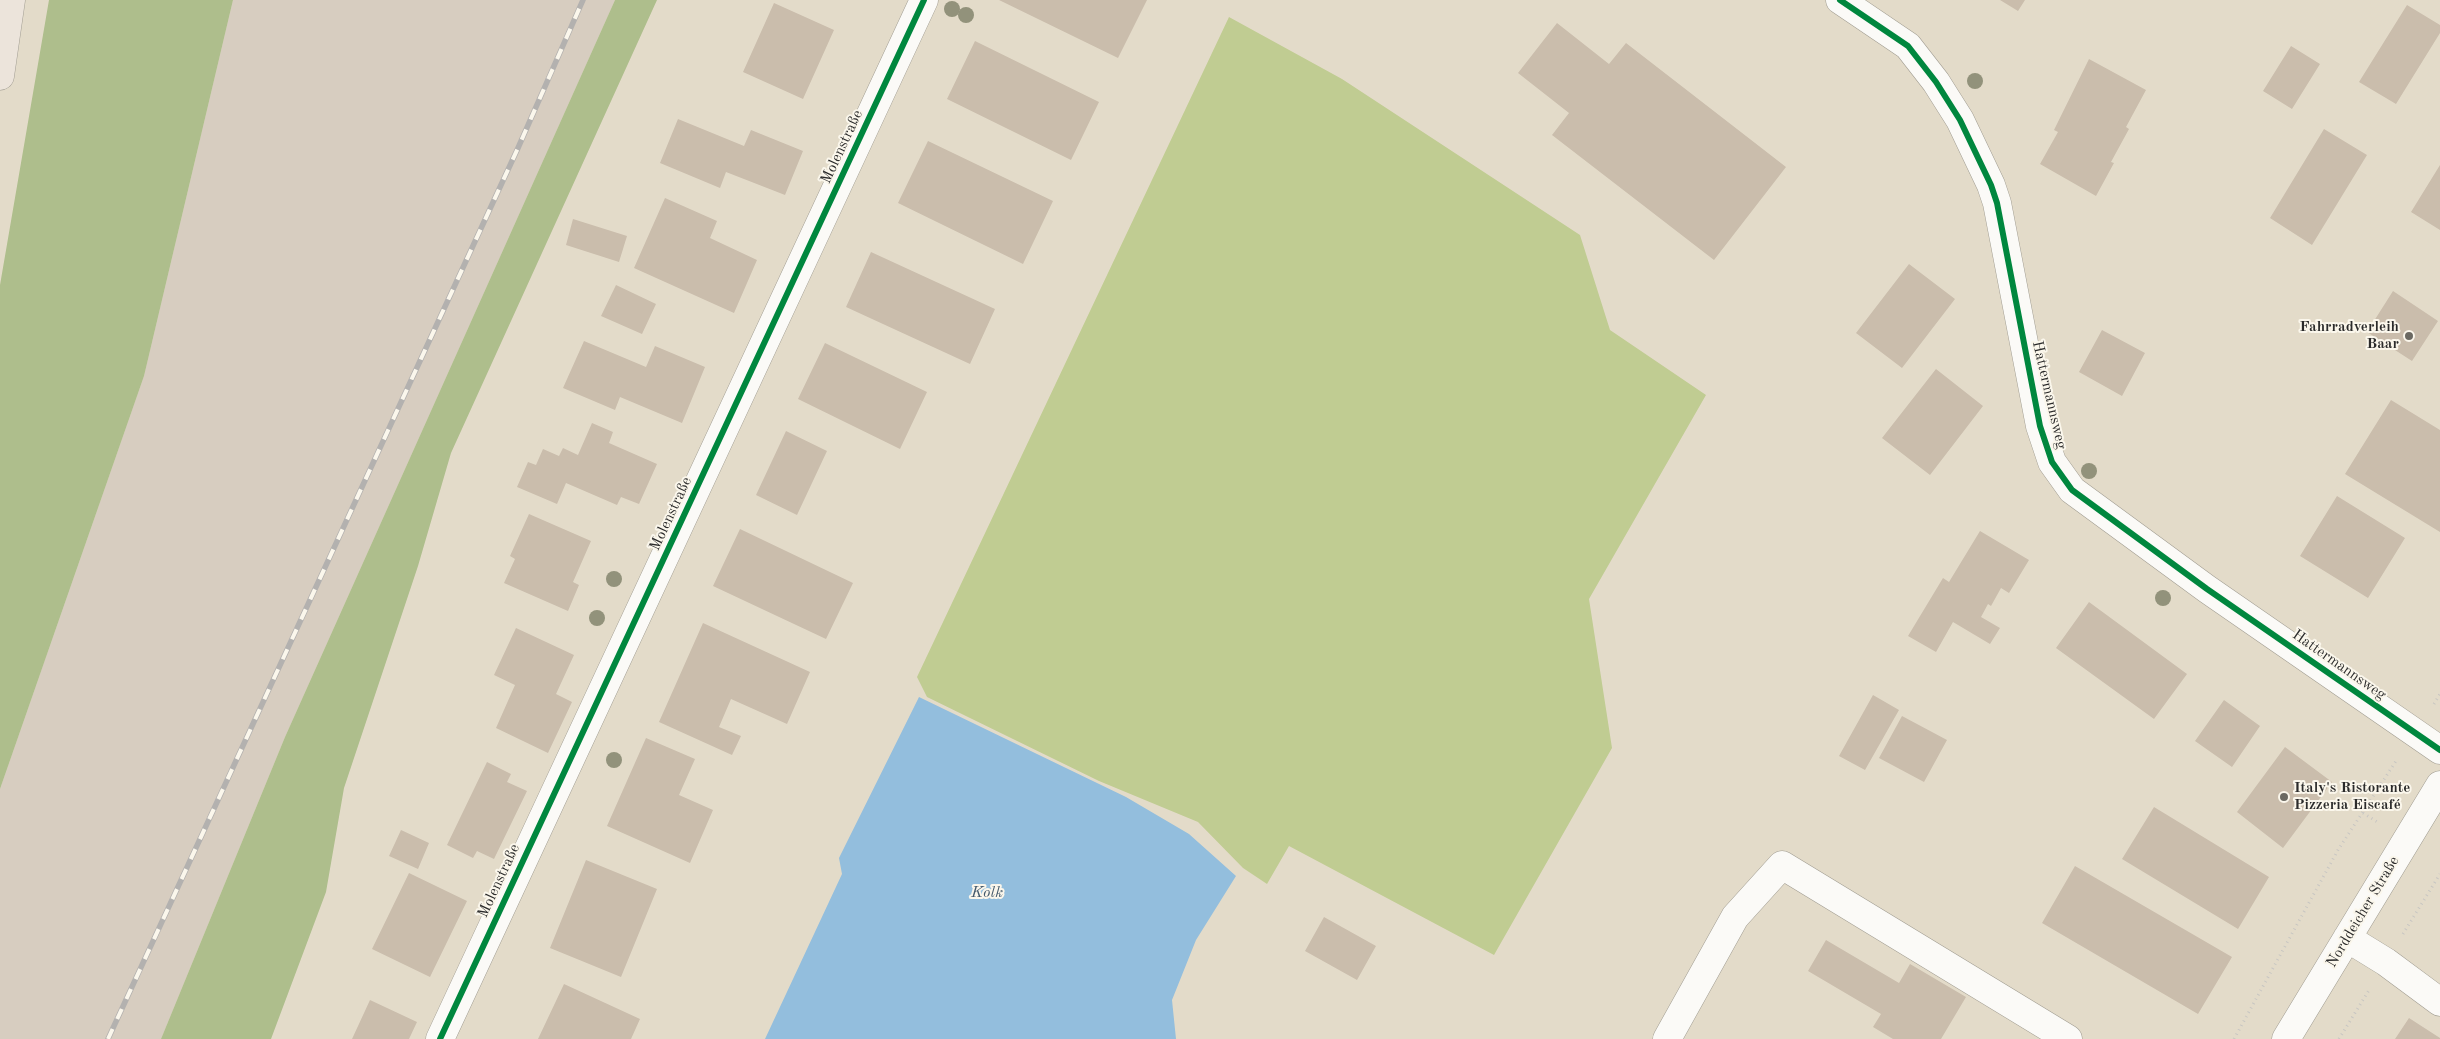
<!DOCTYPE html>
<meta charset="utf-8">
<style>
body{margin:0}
canvas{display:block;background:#e3dbc9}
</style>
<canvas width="2440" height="1039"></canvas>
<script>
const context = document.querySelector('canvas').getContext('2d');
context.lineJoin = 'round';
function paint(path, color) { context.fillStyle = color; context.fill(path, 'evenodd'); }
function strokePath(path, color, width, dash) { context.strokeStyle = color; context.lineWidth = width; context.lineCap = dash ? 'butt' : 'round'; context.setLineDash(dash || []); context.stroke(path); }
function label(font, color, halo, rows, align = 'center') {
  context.font = font + ' "Old Standard TT",serif'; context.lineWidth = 4; context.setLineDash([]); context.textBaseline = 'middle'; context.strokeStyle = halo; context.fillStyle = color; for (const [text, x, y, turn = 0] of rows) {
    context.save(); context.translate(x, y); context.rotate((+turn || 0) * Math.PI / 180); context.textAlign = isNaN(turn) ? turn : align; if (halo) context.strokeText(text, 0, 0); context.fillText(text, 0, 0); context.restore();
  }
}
paint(new Path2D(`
 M 233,0 L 615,0 L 285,737 L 161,1039 L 0,1039 L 0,789 L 144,376 Z`), '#d7cdc0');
paint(new Path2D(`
 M 1229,17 L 1342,79 L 1580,235 L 1610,330 L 1706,395 L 1589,599 L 1612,748 L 1494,955 L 1289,846 L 1267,884 L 1243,868 L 1198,822 L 1099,781 L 927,697 L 917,677 Z`), '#c0cc92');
paint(new Path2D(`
 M 49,0 L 233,0 L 144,376 L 0,789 L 0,285 Z
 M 615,0 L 657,0 L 451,453 L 418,566 L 344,788 L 326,892 L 271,1039 L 161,1039 L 285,737 Z`), '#aebe8c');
paint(new Path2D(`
 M 919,697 L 1126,797 L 1189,834 L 1236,876 L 1196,940 L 1172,1000 L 1176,1039 L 765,1039 L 842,874 L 839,858 Z`), '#93bedd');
paint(new Path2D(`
 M 999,0 L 1147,0 L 1118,58 Z
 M 2000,0 L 2025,0 L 2018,11 Z
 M 774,3 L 834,30 L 803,99 L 743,72 Z
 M 2407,5 L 2440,25 L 2440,33 L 2396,104 L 2359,82 Z
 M 1557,23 L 1609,64 L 1626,43 L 1786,167 L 1714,260 L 1552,135 L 1569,113 L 1518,73 Z
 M 975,41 L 1099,102 L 1071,160 L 947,99 Z
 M 2291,46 L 2320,64 L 2292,109 L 2263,91 Z
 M 2089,59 L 2146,90 L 2126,127 L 2129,129 L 2111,162 L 2114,163 L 2096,196 L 2040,164 L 2058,132 L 2054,130 Z
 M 678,119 L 744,146 L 751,130 L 803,151 L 785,195 L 726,172 L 720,188 L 660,163 Z
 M 2324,129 L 2367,155 L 2312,245 L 2270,218 Z
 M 928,141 L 1053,201 L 1023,264 L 898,203 Z
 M 2440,165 L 2440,230 L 2411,212 Z
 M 665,198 L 717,221 L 710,238 L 757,260 L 734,313 L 634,268 Z
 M 573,219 L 627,236 L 619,262 L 566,245 Z
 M 871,252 L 995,309 L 970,364 L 846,307 Z
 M 1909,264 L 1955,299 L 1902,368 L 1856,333 Z
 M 616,285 L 656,304 L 642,334 L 601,316 Z
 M 2393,291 L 2438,321 L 2412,361 L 2367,332 Z
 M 2102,330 L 2145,353 L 2122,396 L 2079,372 Z
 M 584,341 L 646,367 L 655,346 L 705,367 L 682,423 L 620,397 L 615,410 L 563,388 Z
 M 825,343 L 927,392 L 900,449 L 798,399 Z
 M 1936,369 L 1983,406 L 1930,475 L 1882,438 Z
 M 2391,400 L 2440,430 L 2440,532 L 2345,474 Z
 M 592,423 L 613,432 L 609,443 L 657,464 L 639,504 L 621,497 L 617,505 L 566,483 L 557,504 L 517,487 L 528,462 L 536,465 L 543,449 L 559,456 L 563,448 L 578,455 Z
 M 786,431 L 827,451 L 797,515 L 756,495 Z
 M 2337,496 L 2405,538 L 2368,598 L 2300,556 Z
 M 529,514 L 591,541 L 573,582 L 579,585 L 568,611 L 504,583 L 515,559 L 510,556 Z
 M 740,529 L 853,583 L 826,639 L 713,586 Z
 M 1980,531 L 2029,560 L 2009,593 L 2001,588 L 1991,606 L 1988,604 L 1981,617 L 2000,628 L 1990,644 L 1953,622 L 1936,652 L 1908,636 L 1943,578 L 1949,582 Z
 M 2089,602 L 2187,674 L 2154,719 L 2056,648 Z
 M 703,623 L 810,672 L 787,724 L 731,699 L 719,727 L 741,736 L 732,755 L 659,722 Z
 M 516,628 L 574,655 L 556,694 L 572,702 L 548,753 L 496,728 L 515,685 L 494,675 Z
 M 1873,695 L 1899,710 L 1865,770 L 1839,756 Z
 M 2224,700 L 2260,726 L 2232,767 L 2195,741 Z
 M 1902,716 L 1947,740 L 1924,782 L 1879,758 Z
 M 646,738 L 695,759 L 679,795 L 713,810 L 690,863 L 607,826 Z
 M 2285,747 L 2332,782 L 2283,848 L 2237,812 Z
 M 487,762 L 511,774 L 507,782 L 527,791 L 494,859 L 477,851 L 473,858 L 447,845 Z
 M 2154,807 L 2269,877 L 2238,929 L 2122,859 Z
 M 401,830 L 429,843 L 418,869 L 389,856 Z
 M 586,860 L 657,889 L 621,977 L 550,948 Z
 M 2075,866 L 2232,957 L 2198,1014 L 2042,923 Z
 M 409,873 L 467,901 L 430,977 L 372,949 Z
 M 1324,917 L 1376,946 L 1357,980 L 1305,951 Z
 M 1826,940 L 1899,983 L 1910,964 L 1966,997 L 1941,1039 L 1893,1039 L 1873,1027 L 1881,1014 L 1808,971 Z
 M 564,984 L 640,1019 L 631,1039 L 538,1039 Z
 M 370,1000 L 417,1022 L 409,1039 L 352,1039 Z
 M 2409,1018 L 2440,1038 L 2440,1039 L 2395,1039 Z`), '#cabdac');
const minor = new Path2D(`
 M 1840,0 L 1908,46 L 1936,82 L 1960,120 L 1991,185 L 1997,203 L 2040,426 L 2052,462 L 2072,490 L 2207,589 L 2440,750
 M 2347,938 L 2386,962 L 2440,1002
 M 440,1039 L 924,0
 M 1667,1039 L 1735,917 L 1782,865 L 2068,1039
 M 2286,1039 L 2440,785`);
const major = new Path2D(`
 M 0,76 L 11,0`);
strokePath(minor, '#a09c91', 29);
strokePath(major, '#a09c91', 29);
strokePath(new Path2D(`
 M 2434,704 L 2440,694
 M 2363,813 L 2379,823
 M 2403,934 L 2440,874
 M 2234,1039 L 2338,850 L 2396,761
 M 2339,1039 L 2369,990`), '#c8c6c2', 3, [1, 4]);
strokePath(minor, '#fbfaf7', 28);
strokePath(major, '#ece4db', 28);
const rail = new Path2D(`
 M 108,1039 L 518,148 L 583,0`);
strokePath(rail, '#b3b1af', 5.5);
strokePath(rail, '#fbf7ec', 4, [11]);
strokePath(new Path2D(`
 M 1840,0 L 1908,46 L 1936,82 L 1960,120 L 1991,185 L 1997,203 L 2040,426 L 2052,462 L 2072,490 L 2207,589 L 2440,750
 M 440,1039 L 924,0`), '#00873e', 6);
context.fillStyle = '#92927b';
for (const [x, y] of [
 [952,9],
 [966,15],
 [1975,81],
 [2089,471],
 [614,579],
 [2163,598],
 [597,618],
 [614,760]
]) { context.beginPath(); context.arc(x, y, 8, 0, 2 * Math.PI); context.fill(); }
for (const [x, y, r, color] of [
 [2409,336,5,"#6b6962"],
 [2284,797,5,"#6b6962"]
]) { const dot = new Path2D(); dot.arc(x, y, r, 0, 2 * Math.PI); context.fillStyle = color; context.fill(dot); strokePath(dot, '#fbf7ec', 2); }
label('15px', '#2b2b2b', '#fbf7ec', [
 ["Molenstraße",842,147,-65],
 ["Hattermannsweg",2049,395,77],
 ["Molenstraße",671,514,-65],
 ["Hattermannsweg",2339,665,35],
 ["Molenstraße",499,881,-65],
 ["Norddeicher Straße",2363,912,-59]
]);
label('bold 15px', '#2b2b2b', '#fbf7ec', [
 ["Fahrradverleih",2399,327],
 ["Baar",2399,344],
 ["Italy's Ristorante",2294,788,"left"],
 ["Pizzeria Eiscafé",2294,805,"left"]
], 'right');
label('italic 16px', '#445a6c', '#fbf7ec', [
 ["Kolk",987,893]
]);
</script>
